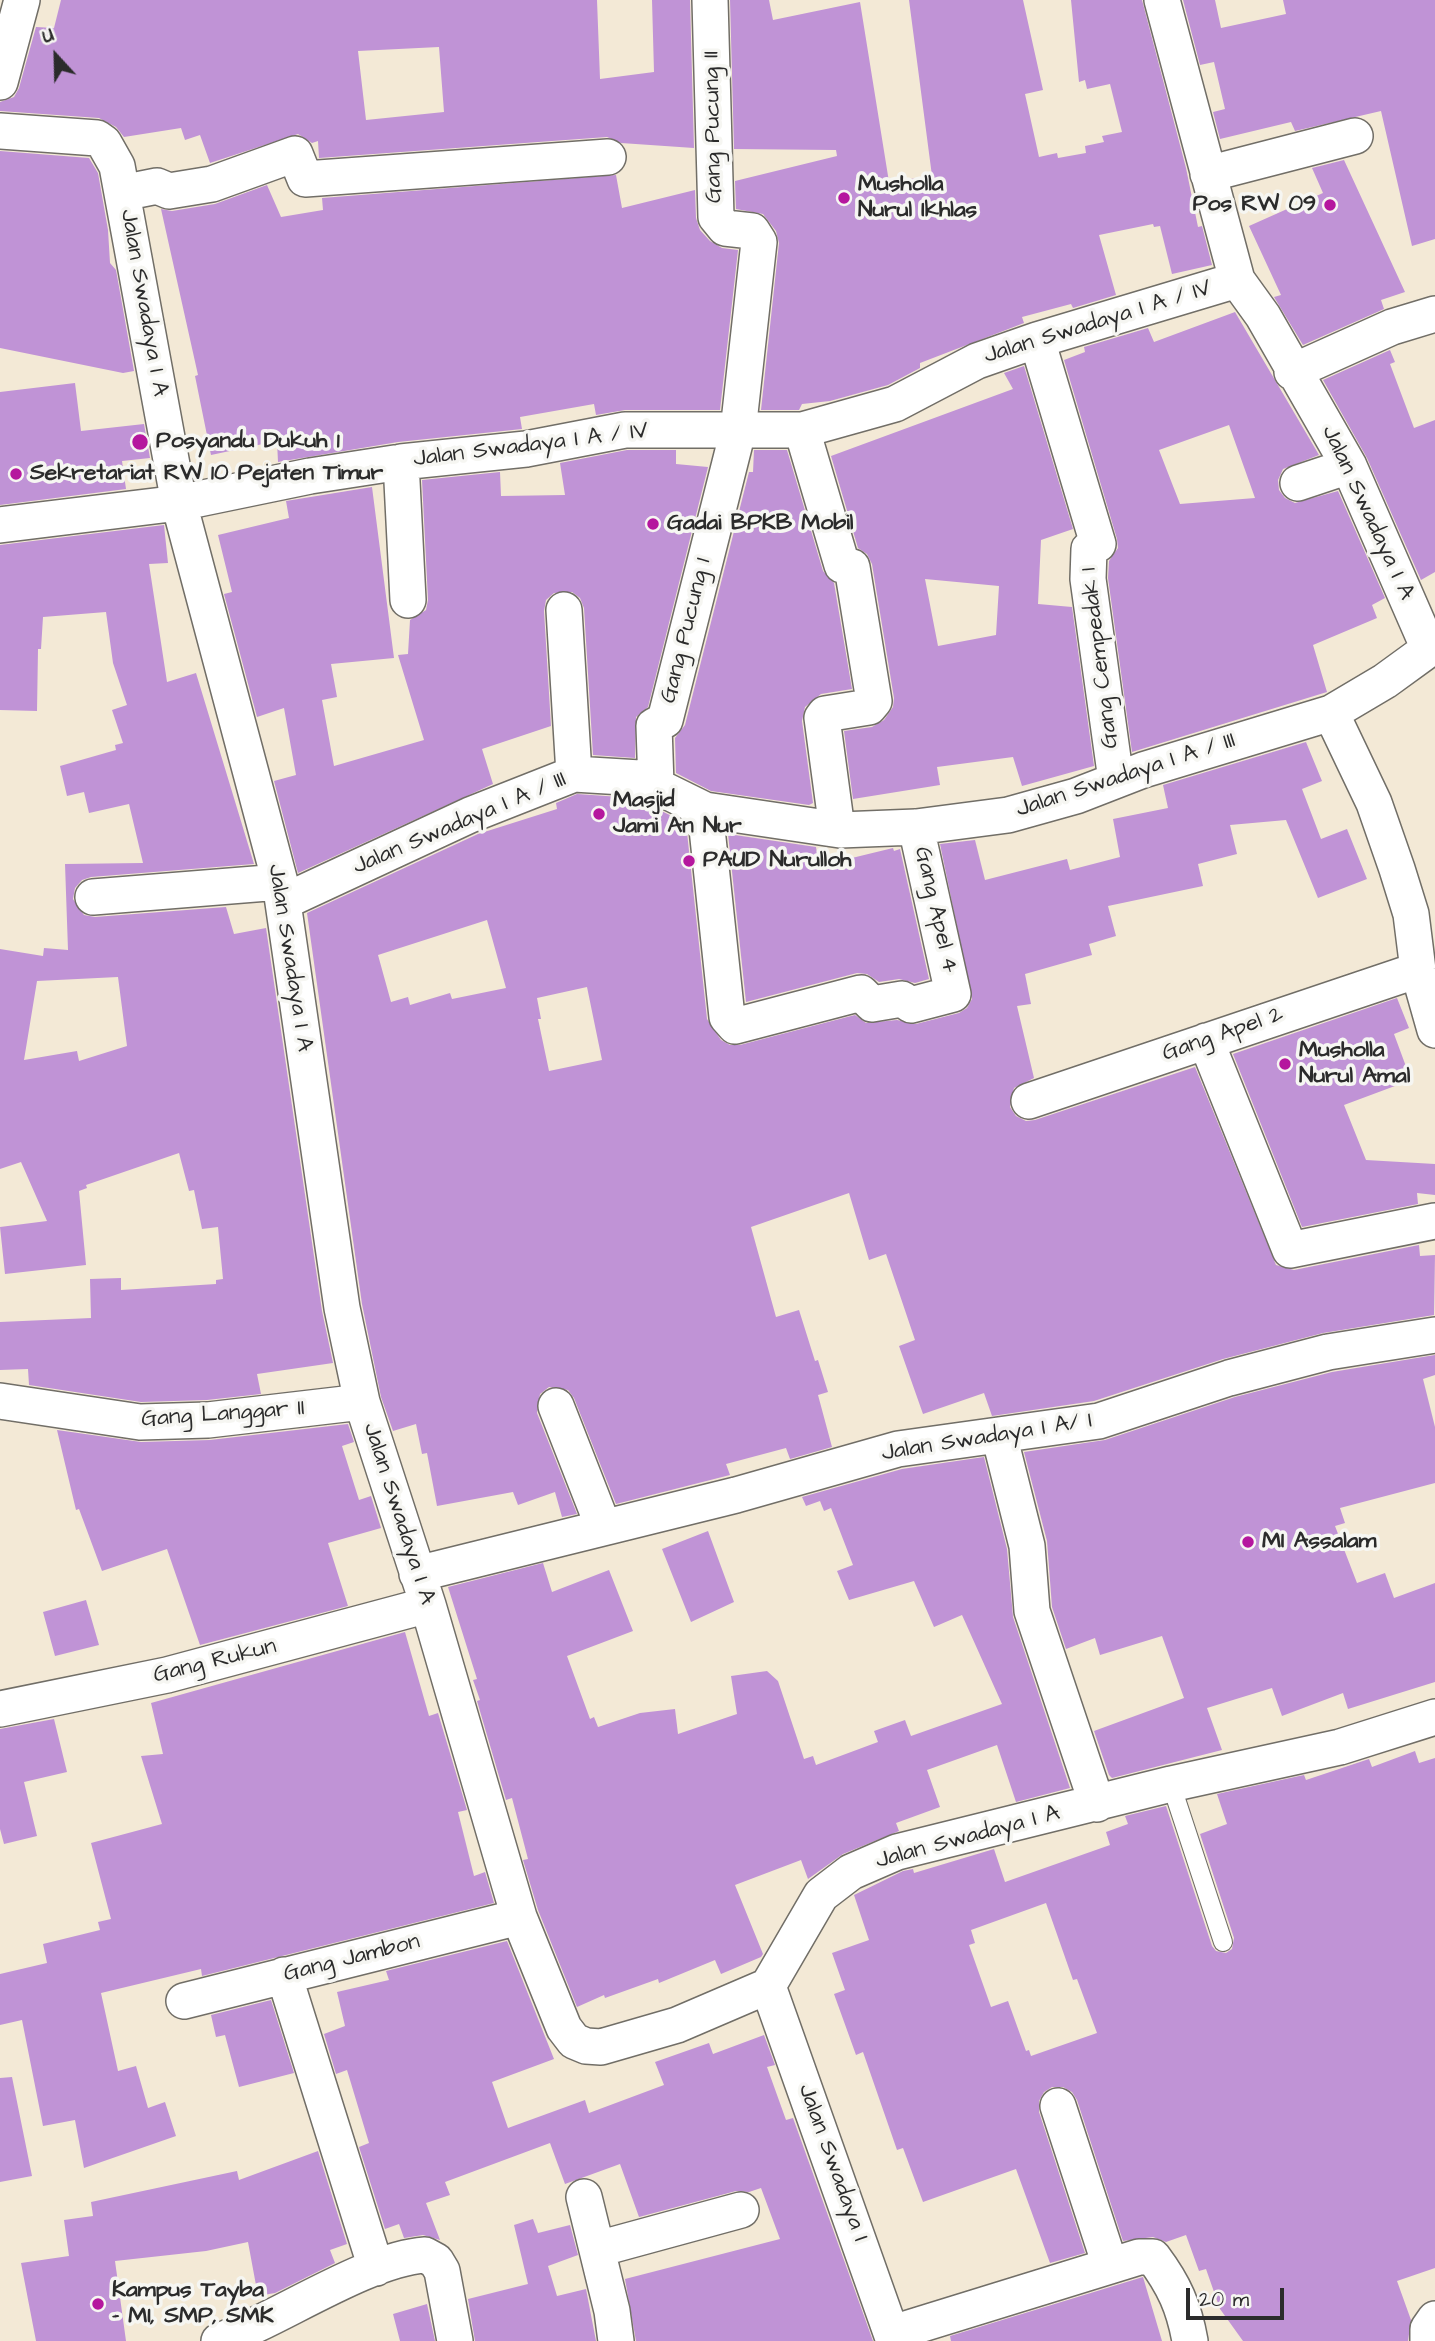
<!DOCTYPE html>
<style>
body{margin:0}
#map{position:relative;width:1435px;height:2341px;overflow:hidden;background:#f3e9d6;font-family:"Architects Daughter",sans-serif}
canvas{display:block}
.north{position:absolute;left:21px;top:21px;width:70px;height:70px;-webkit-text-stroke:5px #f6f6f2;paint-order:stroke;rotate:338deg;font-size:19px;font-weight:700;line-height:28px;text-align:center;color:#2b2b2b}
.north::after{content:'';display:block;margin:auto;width:24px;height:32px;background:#2b2b2b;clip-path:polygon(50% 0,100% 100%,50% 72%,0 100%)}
.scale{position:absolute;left:1186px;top:2288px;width:98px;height:32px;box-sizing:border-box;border:4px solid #2b2b2b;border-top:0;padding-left:9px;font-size:21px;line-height:24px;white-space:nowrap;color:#2b2b2b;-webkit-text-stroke:5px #f6f6f2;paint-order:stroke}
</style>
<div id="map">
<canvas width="1435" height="2341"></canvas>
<div class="north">U</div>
<div class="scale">20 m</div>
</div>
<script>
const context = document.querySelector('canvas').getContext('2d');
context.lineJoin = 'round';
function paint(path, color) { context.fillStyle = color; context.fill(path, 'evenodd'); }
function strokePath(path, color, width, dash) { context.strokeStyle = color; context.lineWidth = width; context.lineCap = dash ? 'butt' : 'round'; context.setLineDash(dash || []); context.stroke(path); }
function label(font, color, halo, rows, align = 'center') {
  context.font = font + ' "Architects Daughter",sans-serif'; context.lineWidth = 7; context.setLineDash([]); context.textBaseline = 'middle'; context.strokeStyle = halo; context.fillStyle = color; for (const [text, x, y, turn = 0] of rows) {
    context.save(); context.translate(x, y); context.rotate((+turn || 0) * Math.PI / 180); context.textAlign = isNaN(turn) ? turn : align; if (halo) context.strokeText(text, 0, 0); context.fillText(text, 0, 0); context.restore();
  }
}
paint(new Path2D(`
 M 61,0 L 597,0 L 600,79 L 654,72 L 652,0 L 690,0 L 694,148 L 621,143 L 607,137 L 319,158 L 318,141 L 312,143 L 298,134 L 210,163 L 200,135 L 185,140 L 181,128 L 124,137 L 116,127 L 99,118 L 0,111 L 0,102 L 14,97 L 19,88 L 36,27 L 54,28 ZM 439,47 L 444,112 L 366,120 L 358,51 Z
 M 730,0 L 769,0 L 773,20 L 860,2 L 889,182 L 932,176 L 909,0 L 1023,0 L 1043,90 L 1025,94 L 1039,157 L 1057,153 L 1058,158 L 1086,153 L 1085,146 L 1104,142 L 1102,136 L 1122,132 L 1110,84 L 1087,89 L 1085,80 L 1079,82 L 1071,0 L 1142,0 L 1186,168 L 1198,227 L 1202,226 L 1212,265 L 1172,274 L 1160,226 L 1154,227 L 1153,224 L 1099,235 L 1116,295 L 1073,308 L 1071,304 L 1022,317 L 1024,323 L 920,363 L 920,368 L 888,385 L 830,401 L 802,404 L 799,410 L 761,410 L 779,243 L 776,231 L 763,214 L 736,209 L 735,181 L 837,156 L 836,150 L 734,149 Z
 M 1183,0 L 1215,0 L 1221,28 L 1286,14 L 1283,0 L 1435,0 L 1435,239 L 1412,246 L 1381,111 L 1295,131 L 1291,122 L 1220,139 L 1213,112 L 1225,109 L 1214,62 L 1200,65 Z
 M 0,151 L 89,158 L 98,173 L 108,230 L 110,263 L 116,270 L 134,371 L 123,373 L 0,348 Z
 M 1344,160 L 1405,292 L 1381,300 L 1384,309 L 1303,345 L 1274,297 L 1281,295 L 1249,226 L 1323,193 L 1312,168 Z
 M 616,175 L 622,208 L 695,190 L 696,218 L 700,230 L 710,241 L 722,248 L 738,250 L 720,410 L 625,410 L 596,415 L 594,404 L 520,417 L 522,429 L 398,442 L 278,462 L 277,441 L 211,455 L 195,376 L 198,375 L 161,209 L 172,211 L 215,204 L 267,185 L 281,217 L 323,210 L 322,198 Z
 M 1235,312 L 1319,455 L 1283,469 L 1278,480 L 1279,490 L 1285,498 L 1295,503 L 1338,491 L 1385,598 L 1372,605 L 1377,618 L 1313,645 L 1327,692 L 1132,752 L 1108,578 L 1109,561 L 1118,548 L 1117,539 L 1064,360 L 1085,352 L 1084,347 L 1148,328 L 1154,342 ZM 1229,425 L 1255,498 L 1180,504 L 1159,450 Z
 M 1390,350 L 1395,362 L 1390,364 L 1414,428 L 1435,420 L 1435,572 L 1421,580 L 1367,458 L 1323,380 Z
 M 1024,366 L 1073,529 L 1041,540 L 1038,604 L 1072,607 L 1094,766 L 1022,786 L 1013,757 L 937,767 L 940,785 L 853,799 L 844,731 L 872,727 L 884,720 L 893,707 L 894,698 L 872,564 L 867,554 L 858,548 L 831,456 L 1013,389 L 1004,373 ZM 925,579 L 999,586 L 996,635 L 938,646 Z
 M 75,383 L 81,431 L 144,424 L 150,458 L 122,461 L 126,489 L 0,505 L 0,392 Z
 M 627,450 L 676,450 L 676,464 L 708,467 L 648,707 L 636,717 L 635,758 L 593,755 L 584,608 L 580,598 L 572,592 L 554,593 L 546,600 L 544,611 L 551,726 L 482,749 L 493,784 L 298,873 L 274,781 L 296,775 L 284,708 L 257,717 L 224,594 L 232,592 L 218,535 L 289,518 L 286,501 L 372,487 L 394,658 L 331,664 L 337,697 L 322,700 L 334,766 L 424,740 L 398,655 L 408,654 L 410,620 L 426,610 L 428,600 L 422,480 L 500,472 L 501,496 L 565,495 L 560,463 Z
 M 754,450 L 787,450 L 823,571 L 834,583 L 852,689 L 821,694 L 805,707 L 802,721 L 813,803 L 809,805 L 711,791 L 676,773 L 675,738 L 685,725 L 749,472 L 753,472 Z
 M 164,525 L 168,563 L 149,564 L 167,682 L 196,673 L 254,864 L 91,877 L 82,880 L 75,888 L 73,899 L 84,915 L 95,917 L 226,907 L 234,934 L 266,928 L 322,1311 L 333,1363 L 257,1374 L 261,1394 L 207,1400 L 141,1402 L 29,1385 L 28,1369 L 0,1370 L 0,1322 L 91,1318 L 90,1279 L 121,1278 L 121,1290 L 216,1284 L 216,1280 L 223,1279 L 218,1227 L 202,1229 L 194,1190 L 189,1191 L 179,1153 L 86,1185 L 87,1188 L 79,1191 L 86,1265 L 5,1274 L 0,1227 L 47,1221 L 21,1162 L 0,1169 L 0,949 L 43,956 L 44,948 L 68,950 L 65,864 L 143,863 L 129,804 L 89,813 L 84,792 L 67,796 L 60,766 L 116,750 L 115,745 L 123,743 L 112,710 L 127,705 L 113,663 L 106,612 L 43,617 L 41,649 L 38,649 L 37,711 L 0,710 L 0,545 ZM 118,977 L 127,1046 L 79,1061 L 77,1051 L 24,1060 L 37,981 Z
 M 1306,742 L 1322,781 L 1302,789 L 1321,839 L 1347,829 L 1367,879 L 1318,898 L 1286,820 L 1230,825 L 1237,854 L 1198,864 L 1203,886 L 1108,906 L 1116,936 L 1089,944 L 1092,955 L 1025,974 L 1031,1004 L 1017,1006 L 1034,1078 L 1014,1088 L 1010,1107 L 1016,1116 L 1026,1121 L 1035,1120 L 1195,1067 L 1276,1265 L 1294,1270 L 1419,1245 L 1420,1256 L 1435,1255 L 1434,1315 L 1323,1333 L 1223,1359 L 1094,1401 L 992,1416 L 984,1393 L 923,1414 L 899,1346 L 915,1340 L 886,1254 L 869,1260 L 849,1193 L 751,1227 L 776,1317 L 799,1310 L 815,1361 L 818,1360 L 828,1392 L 818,1395 L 832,1447 L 790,1459 L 786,1448 L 726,1464 L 730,1475 L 616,1504 L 574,1398 L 568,1390 L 549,1387 L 540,1394 L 537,1413 L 577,1514 L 562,1517 L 555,1492 L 518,1505 L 513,1492 L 437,1506 L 427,1453 L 422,1454 L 416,1424 L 393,1431 L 381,1397 L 362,1304 L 307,913 L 478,834 L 557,809 L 556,803 L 577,794 L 635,798 L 686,823 L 707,1019 L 721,1040 L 730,1045 L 740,1045 L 855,1015 L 866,1023 L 897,1020 L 916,1024 L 959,1013 L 967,1008 L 972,999 L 940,844 L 975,840 L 985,880 L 1067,859 L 1070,870 L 1120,857 L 1113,819 L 1168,808 L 1163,785 ZM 487,920 L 506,988 L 452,999 L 450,993 L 410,1005 L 408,997 L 391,1002 L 378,955 ZM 587,987 L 602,1060 L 549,1071 L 538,1019 L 541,1019 L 537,998 Z
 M 728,834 L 816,847 L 819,866 L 893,848 L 894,851 L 900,849 L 929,979 L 915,983 L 899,979 L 879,982 L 867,974 L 857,973 L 746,1002 Z
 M 1397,998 L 1409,1028 L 1394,1034 L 1411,1080 L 1344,1105 L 1366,1160 L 1435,1164 L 1435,1195 L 1417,1193 L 1418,1204 L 1302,1227 L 1233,1054 Z
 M 1435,1355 L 1435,1375 L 1423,1379 L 1435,1427 L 1435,1483 L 1340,1508 L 1345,1523 L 1335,1526 L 1357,1583 L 1385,1573 L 1394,1598 L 1435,1583 L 1435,1682 L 1348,1709 L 1343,1693 L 1282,1716 L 1272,1688 L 1207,1708 L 1222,1750 L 1112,1778 L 1109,1775 L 1094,1731 L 1184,1698 L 1162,1636 L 1100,1655 L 1095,1638 L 1066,1649 L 1052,1607 L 1047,1541 L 1024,1452 L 1105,1440 L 1235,1397 L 1332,1372 Z
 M 348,1424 L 354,1442 L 342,1446 L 359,1500 L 371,1496 L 381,1528 L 328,1543 L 348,1606 L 200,1645 L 167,1549 L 102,1571 L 79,1509 L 76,1510 L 57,1430 L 141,1442 L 210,1440 Z
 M 984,1457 L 1007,1549 L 1013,1617 L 1070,1788 L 1016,1802 L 997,1745 L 927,1770 L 940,1807 L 896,1823 L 899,1831 L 843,1854 L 808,1879 L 801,1860 L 735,1885 L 763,1954 L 761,1957 L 721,1974 L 715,1960 L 659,1983 L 658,1979 L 605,1998 L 604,1995 L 577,2007 L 538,1910 L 523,1860 L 528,1859 L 512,1798 L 506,1800 L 477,1701 L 480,1700 L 473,1680 L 477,1679 L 448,1587 L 543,1563 L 552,1592 L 609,1570 L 633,1631 L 567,1656 L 590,1719 L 594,1717 L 598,1727 L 640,1713 L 675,1709 L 678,1734 L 737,1714 L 731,1676 L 767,1671 L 778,1681 L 804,1759 L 813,1756 L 816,1765 L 878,1742 L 874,1731 L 905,1720 L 911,1736 L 1002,1704 L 962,1615 L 934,1627 L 914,1581 L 849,1600 L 837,1571 L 853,1565 L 831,1508 L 824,1511 L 820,1501 L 806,1506 L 802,1497 L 902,1469 Z
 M 708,1531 L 734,1602 L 691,1622 L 662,1549 Z
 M 86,1600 L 99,1645 L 55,1656 L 43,1612 Z
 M 405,1632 L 429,1716 L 438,1713 L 467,1810 L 458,1812 L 474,1876 L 485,1872 L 494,1903 L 202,1976 L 201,1969 L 101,1993 L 118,2071 L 136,2066 L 148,2108 L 165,2102 L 176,2136 L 84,2168 L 75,2120 L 43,2126 L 22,2020 L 0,2025 L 0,1974 L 47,1963 L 43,1944 L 100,1930 L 98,1922 L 111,1919 L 91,1843 L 162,1824 L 141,1756 L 163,1754 L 151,1703 Z
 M 54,1719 L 67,1772 L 24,1782 L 37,1836 L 4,1844 L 0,1829 L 0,1729 Z
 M 1415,1751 L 1419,1763 L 1435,1758 L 1435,2268 L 1397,2281 L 1411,2320 L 1408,2341 L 1243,2341 L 1220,2309 L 1206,2269 L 1199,2271 L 1186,2235 L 1166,2242 L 1153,2237 L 1123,2241 L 1077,2100 L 1072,2092 L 1063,2087 L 1052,2087 L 1044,2092 L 1039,2101 L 1039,2112 L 1085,2253 L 1050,2263 L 1016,2169 L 923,2202 L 903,2148 L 897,2150 L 863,2052 L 856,2055 L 834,1994 L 845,1990 L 832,1953 L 869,1940 L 854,1895 L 903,1871 L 913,1869 L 914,1873 L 994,1849 L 1005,1882 L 1110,1845 L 1106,1832 L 1128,1824 L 1125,1816 L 1166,1806 L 1212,1946 L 1216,1951 L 1226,1953 L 1232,1949 L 1234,1938 L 1200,1834 L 1227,1824 L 1217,1794 L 1304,1775 L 1306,1780 L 1369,1759 L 1372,1767 ZM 1046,1903 L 1073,1980 L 1077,1979 L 1097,2033 L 1031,2056 L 1029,2050 L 1026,2051 L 1008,2001 L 991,2007 L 969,1945 L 975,1943 L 971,1930 Z
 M 507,1941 L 554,2059 L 492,2082 L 508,2128 L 585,2100 L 589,2113 L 664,2085 L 655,2062 L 709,2043 L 713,2054 L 764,2035 L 775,2065 L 767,2067 L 786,2120 L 793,2118 L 873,2341 L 636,2341 L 625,2279 L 780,2239 L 761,2188 L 749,2192 L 736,2191 L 639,2217 L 620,2164 L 565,2184 L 550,2143 L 445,2182 L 450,2195 L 426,2203 L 440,2240 L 423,2235 L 404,2238 L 399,2224 L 385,2229 L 359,2147 L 369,2143 L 347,2070 L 336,2074 L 324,2034 L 345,2026 L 337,1992 L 389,1980 L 386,1971 Z
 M 271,2000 L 294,2073 L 239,2087 L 225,2035 L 216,2037 L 211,2015 Z
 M 12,2077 L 32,2176 L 0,2182 L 0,2078 Z
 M 318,2151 L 347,2244 L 330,2250 L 335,2263 L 275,2293 L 258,2296 L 248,2242 L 206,2251 L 115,2261 L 126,2341 L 36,2341 L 21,2263 L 69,2256 L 64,2220 L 93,2216 L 91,2202 L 237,2171 L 239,2180 Z
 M 533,2219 L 538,2233 L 570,2225 L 578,2255 L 548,2266 L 557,2296 L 586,2289 L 596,2341 L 475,2341 L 468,2299 L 528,2284 L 514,2225 Z
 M 1143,2277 L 1162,2341 L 951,2341 L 950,2336 Z
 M 427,2304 L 435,2341 L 400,2341 L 393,2314 Z`), '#c093d6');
const lane = new Path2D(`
 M 1171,1784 L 1223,1942`);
const street = new Path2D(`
 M 1162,0 L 1237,280 L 1263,316 L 1349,466 L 1429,649 L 1385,681 L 1331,713 L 1374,803 L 1397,869 L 1411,914 L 1418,970 L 1435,1030
 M 0,82 L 22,0
 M 0,131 L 97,138 L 104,143 L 117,166 L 179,503 L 280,882 L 342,1308 L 362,1402 L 428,1605 L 519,1917 L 564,2028 L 574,2041 L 586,2046 L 601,2047 L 677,2025 L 768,1986 L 821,1895 L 851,1872 L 897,1852 L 1171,1784 L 1340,1747 L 1435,1717
 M 1208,174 L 1355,136
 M 122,193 L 157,186 L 169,191 L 212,184 L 295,154 L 305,179 L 608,157
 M 1037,340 L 1098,544 L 1089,549 L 1088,579 L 1116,780
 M 1292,372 L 1392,327 L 1435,314
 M 802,430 L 842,565 L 852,567 L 874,701 L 869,707 L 825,714 L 822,718 L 837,829
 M 401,462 L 408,600
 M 1298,483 L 1349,466
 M 0,525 L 179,503 L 310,476 L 401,462 L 526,449 L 625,430 L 802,430 L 895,404 L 977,361 L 1037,340 L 1237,280
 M 564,610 L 574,774
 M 656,785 L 654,726 L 665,720 L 738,431 L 759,242 L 752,231 L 725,228 L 716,217 L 710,0
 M 705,810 L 727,1017 L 735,1026 L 861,993 L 872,1004 L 902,999 L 911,1005 L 953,994 L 916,827
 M 93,897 L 280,882
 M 283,902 L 470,815 L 574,774 L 640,778 L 705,810 L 840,830 L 916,827 L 1008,815 L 1076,796 L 1143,770 L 1331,713
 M 1206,1041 L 1290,1250 L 1435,1221
 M 1029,1101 L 1418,970
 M 0,1401 L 140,1422 L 208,1420 L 362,1402
 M 556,1406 L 603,1526
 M 999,1435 L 1027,1546 L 1032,1611 L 1097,1804
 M 417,1574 L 736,1495 L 898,1449 L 1099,1421 L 1229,1378 L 1328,1352 L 1435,1335
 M 0,1709 L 167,1675 L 428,1605
 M 284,1975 L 376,2268
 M 768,1986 L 894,2341
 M 184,2001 L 519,1917
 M 1058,2106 L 1110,2265
 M 584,2197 L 612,2311 L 616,2341
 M 598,2249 L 741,2210
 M 893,2333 L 1139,2257 L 1153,2257 C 1174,2285 1184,2307 1190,2341
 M 219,2341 C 279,2319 366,2259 425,2255 L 436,2261 L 442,2271 L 455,2341
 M 1428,2341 L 1428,2329 L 1435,2319`);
strokePath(lane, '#716e67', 20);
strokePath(street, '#716e67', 38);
strokePath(lane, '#fff', 18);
strokePath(street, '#fff', 35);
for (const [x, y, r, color] of [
 [844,198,7,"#b5179e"],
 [1330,205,7,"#b5179e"],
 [140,442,9,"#b5179e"],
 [16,474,7,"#b5179e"],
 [653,524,7,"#b5179e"],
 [599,814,7,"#b5179e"],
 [689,861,7,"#b5179e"],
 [1285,1064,7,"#b5179e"],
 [1248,1542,7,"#b5179e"],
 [98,2304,7,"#b5179e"]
]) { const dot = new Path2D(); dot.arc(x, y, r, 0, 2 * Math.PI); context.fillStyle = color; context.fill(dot); strokePath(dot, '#f6f6f2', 2.5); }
label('23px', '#2b2b2b', '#f6f6f2', [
 ["Gang Pucung II",714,127,-91],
 ["Jalan Swadaya I A",143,303,80],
 ["Jalan Swadaya I A / IV",1098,323,-17],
 ["Jalan Swadaya I A / IV",531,446,-7],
 ["Jalan Swadaya I A",1367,513,65],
 ["Gang Pucung 1",687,631,-76],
 ["Gang Cempedak 1",1101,658,-97],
 ["Jalan Swadaya I A / III",1126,776,-18],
 ["Jalan Swadaya I A / III",460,824,-23],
 ["Gang Apel 4",935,910,77],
 ["Jalan Swadaya I A",289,958,81],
 ["Gang Apel 2",1223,1035,-19],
 ["Gang Langgar II",223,1415,-4],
 ["Jalan Swadaya I A/ I",987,1438,-9],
 ["Jalan Swadaya I A",398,1514,72],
 ["Gang Rukun",215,1662,-14],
 ["Jalan Swadaya I A",968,1838,-15],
 ["Gang Jambon",352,1959,-14],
 ["Jalan Swadaya I",832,2163,70]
]);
label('bold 23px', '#2b2b2b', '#f6f6f2', [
 ["Musholla",858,185],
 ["Nurul Ikhlas",858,211],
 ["Pos RW 09",1316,205,"right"],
 ["Posyandu Dukuh 1",156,442],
 ["Sekretariat RW 10 Pejaten Timur",30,474],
 ["Gadai BPKB Mobil",667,524],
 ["Masjid",613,801],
 ["Jami An Nur",613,827],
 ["PAUD Nurulloh",703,861],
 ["Musholla",1299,1051],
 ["Nurul Amal",1299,1077],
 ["MI Assalam",1262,1542],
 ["Kampus Tayba",112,2291],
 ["- MI, SMP, SMK",112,2317]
], 'left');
</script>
